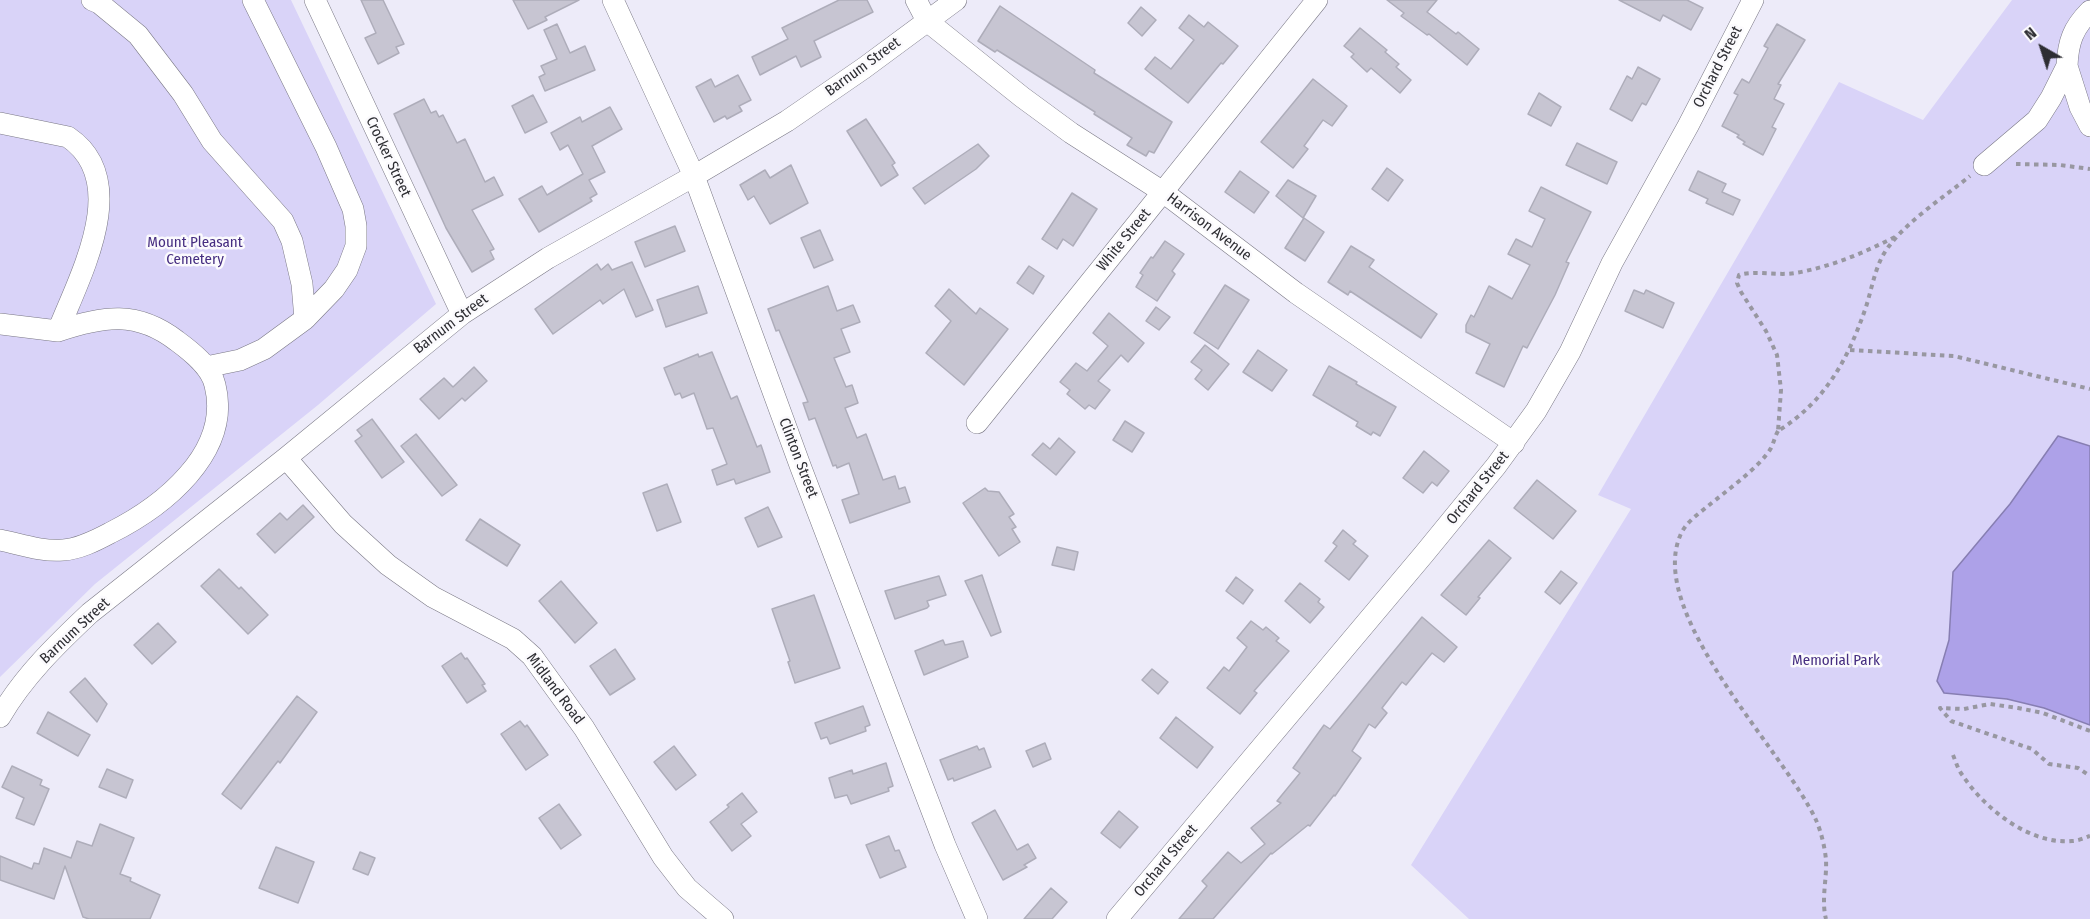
<!DOCTYPE html>
<style>
body{margin:0}
#map{position:relative;width:2090px;height:919px;overflow:hidden;background:#edebf9;font-family:"Fira Sans Condensed",sans-serif}
canvas{display:block}
.north{position:absolute;left:2012px;top:18px;width:60px;height:60px;-webkit-text-stroke:4px #fbfafd;paint-order:stroke;rotate:321deg;font-size:16px;font-weight:700;line-height:24px;text-align:center;color:#2e2e33}
.north::after{content:'';display:block;margin:auto;width:21px;height:27px;background:#2e2e33;clip-path:polygon(50% 0,100% 100%,50% 72%,0 100%)}
</style>
<div id="map">
<canvas width="2090" height="919"></canvas>
<div class="north">N</div>
</div>
<script>
const context = document.querySelector('canvas').getContext('2d');
context.lineJoin = 'round';
function paint(path, color) { context.fillStyle = color; context.fill(path, 'evenodd'); }
function strokePath(path, color, width, dash) { context.strokeStyle = color; context.lineWidth = width; context.lineCap = dash ? 'butt' : 'round'; context.setLineDash(dash || []); context.stroke(path); }
function label(font, color, halo, rows, align = 'center') {
  context.font = font + ' "Fira Sans Condensed",sans-serif'; context.lineWidth = 5; context.setLineDash([]); context.textBaseline = 'middle'; context.strokeStyle = halo; context.fillStyle = color; for (const [text, x, y, turn = 0] of rows) {
    context.save(); context.translate(x, y); context.rotate((+turn || 0) * Math.PI / 180); context.textAlign = isNaN(turn) ? turn : align; if (halo) context.strokeText(text, 0, 0); context.fillText(text, 0, 0); context.restore();
  }
}
paint(new Path2D(`
 M 0,0 L 291,0 L 436,304 L 318,405 L 95,584 L 0,677 Z
 M 2012,0 L 2089,0 L 2090,2 L 2090,919 L 1469,919 L 1411,865 L 1631,509 L 1598,495 L 1839,82 L 1923,120 Z`), '#d9d3f8');
const water = new Path2D(`
 M 2058,436 L 2090,446 L 2090,725 L 2044,708 L 2007,699 L 1944,693 L 1937,681 L 1949,640 L 1953,572 L 2010,504 Z`);
paint(water, '#ada1e8');
strokePath(water, '#877eb2', 1.5);
const building = new Path2D(`
 M 361,0 L 383,0 L 404,44 L 396,47 L 399,53 L 378,64 L 365,38 L 376,33 Z
 M 513,0 L 579,0 L 545,17 L 547,20 L 528,29 Z
 M 839,0 L 867,0 L 873,12 L 814,41 L 821,57 L 801,67 L 796,56 L 760,75 L 752,57 L 788,39 L 782,28 Z
 M 1387,0 L 1437,0 L 1427,12 L 1456,34 L 1458,32 L 1479,49 L 1467,65 L 1429,34 L 1427,35 L 1401,16 L 1404,13 Z
 M 1619,0 L 1687,0 L 1703,8 L 1691,30 L 1663,15 L 1660,21 Z
 M 1000,6 L 1095,70 L 1094,73 L 1172,122 L 1154,153 L 1149,151 L 1146,156 L 1127,145 L 1132,138 L 1094,114 L 1095,112 L 997,50 L 995,52 L 978,41 Z
 M 1141,7 L 1156,20 L 1142,36 L 1128,23 Z
 M 1189,15 L 1204,27 L 1208,22 L 1238,46 L 1223,64 L 1221,63 L 1188,103 L 1145,69 L 1155,57 L 1171,69 L 1194,40 L 1179,28 Z
 M 557,24 L 570,53 L 585,46 L 595,70 L 545,91 L 539,77 L 545,74 L 541,66 L 557,59 L 544,30 Z
 M 1777,24 L 1805,40 L 1778,84 L 1781,85 L 1774,99 L 1784,104 L 1772,127 L 1776,129 L 1763,155 L 1743,144 L 1745,142 L 1737,137 L 1739,135 L 1722,126 L 1738,95 L 1734,93 L 1742,79 L 1749,83 L 1768,48 L 1764,46 Z
 M 1360,28 L 1387,50 L 1385,52 L 1399,64 L 1396,67 L 1411,80 L 1400,93 L 1371,68 L 1367,72 L 1351,57 L 1354,54 L 1344,46 Z
 M 1638,67 L 1660,79 L 1646,105 L 1642,103 L 1632,121 L 1610,109 L 1627,76 L 1632,79 Z
 M 738,75 L 751,100 L 739,106 L 742,111 L 727,119 L 725,116 L 714,122 L 696,87 L 711,79 L 715,87 Z
 M 1313,79 L 1347,106 L 1332,126 L 1323,120 L 1304,146 L 1308,149 L 1293,168 L 1261,142 Z
 M 1539,93 L 1561,107 L 1551,126 L 1528,114 Z
 M 533,95 L 547,122 L 525,133 L 512,106 Z
 M 424,99 L 431,113 L 436,111 L 439,117 L 443,115 L 457,143 L 465,139 L 485,182 L 494,177 L 503,195 L 472,210 L 494,249 L 490,251 L 494,259 L 472,272 L 446,228 L 394,114 Z
 M 610,107 L 622,129 L 592,146 L 605,172 L 589,180 L 597,194 L 590,198 L 592,201 L 539,232 L 519,199 L 542,186 L 547,195 L 583,174 L 568,145 L 560,150 L 551,133 L 580,117 L 582,122 Z
 M 866,119 L 895,163 L 892,165 L 898,175 L 881,186 L 847,131 Z
 M 1577,143 L 1617,162 L 1607,184 L 1566,165 Z
 M 978,144 L 989,156 L 976,169 L 925,204 L 913,188 Z
 M 791,165 L 808,203 L 770,224 L 754,196 L 748,200 L 740,185 L 765,170 L 770,178 Z
 M 1387,168 L 1403,180 L 1388,201 L 1372,189 Z
 M 1240,171 L 1269,192 L 1254,213 L 1225,192 Z
 M 1698,171 L 1726,184 L 1722,192 L 1740,200 L 1733,215 L 1706,203 L 1708,199 L 1689,190 Z
 M 1288,180 L 1316,196 L 1303,218 L 1276,196 Z
 M 1541,187 L 1591,212 L 1566,262 L 1569,263 L 1555,295 L 1527,348 L 1523,346 L 1504,387 L 1476,373 L 1490,344 L 1466,332 L 1466,325 L 1471,315 L 1474,317 L 1489,286 L 1512,299 L 1530,265 L 1508,254 L 1516,239 L 1532,247 L 1545,219 L 1529,211 Z
 M 1072,193 L 1097,209 L 1073,246 L 1063,239 L 1057,249 L 1042,239 Z
 M 1304,218 L 1324,232 L 1305,261 L 1285,248 Z
 M 675,226 L 685,251 L 645,267 L 635,242 Z
 M 820,230 L 833,260 L 814,268 L 801,238 Z
 M 1165,241 L 1184,254 L 1172,271 L 1175,274 L 1157,301 L 1136,287 L 1143,275 L 1140,273 L 1151,257 L 1153,258 Z
 M 1351,246 L 1374,260 L 1369,267 L 1437,314 L 1421,338 L 1350,291 L 1348,295 L 1328,282 Z
 M 632,262 L 653,310 L 636,317 L 624,289 L 603,304 L 600,300 L 553,334 L 535,309 L 597,264 L 601,270 L 608,264 L 612,270 Z
 M 1029,266 L 1044,276 L 1033,294 L 1017,283 Z
 M 1225,285 L 1249,300 L 1218,349 L 1194,333 Z
 M 698,286 L 707,313 L 666,327 L 657,300 Z
 M 828,286 L 837,311 L 853,305 L 860,322 L 841,329 L 850,352 L 834,358 L 846,387 L 852,385 L 858,403 L 845,408 L 857,438 L 866,434 L 883,480 L 895,476 L 899,489 L 905,487 L 910,502 L 850,523 L 842,500 L 859,494 L 849,463 L 837,468 L 836,465 L 833,466 L 815,418 L 809,420 L 803,403 L 808,402 L 779,330 L 776,331 L 768,309 Z
 M 949,289 L 976,314 L 980,308 L 1008,329 L 964,385 L 926,353 L 951,321 L 935,306 Z
 M 1634,290 L 1644,294 L 1646,290 L 1674,303 L 1663,328 L 1625,311 Z
 M 1156,307 L 1170,317 L 1159,330 L 1146,321 Z
 M 1109,313 L 1144,343 L 1128,362 L 1121,355 L 1098,381 L 1110,390 L 1095,409 L 1089,405 L 1085,409 L 1067,394 L 1070,390 L 1060,382 L 1076,363 L 1087,371 L 1108,346 L 1093,333 Z
 M 1205,345 L 1229,364 L 1208,390 L 1195,379 L 1202,370 L 1191,362 Z
 M 1258,350 L 1287,370 L 1272,391 L 1243,372 Z
 M 712,352 L 731,399 L 737,396 L 757,447 L 761,445 L 770,472 L 736,484 L 734,479 L 717,485 L 712,470 L 727,464 L 713,428 L 707,429 L 694,393 L 682,398 L 680,393 L 675,395 L 664,368 L 698,354 L 699,357 Z
 M 1329,366 L 1357,382 L 1356,384 L 1396,407 L 1380,436 L 1373,432 L 1371,435 L 1356,426 L 1358,422 L 1313,395 Z
 M 474,367 L 487,381 L 465,401 L 462,398 L 439,419 L 420,399 L 444,378 L 453,387 Z
 M 372,419 L 404,462 L 382,478 L 355,441 L 362,436 L 357,430 Z
 M 1125,421 L 1144,433 L 1132,452 L 1113,440 Z
 M 416,434 L 457,485 L 442,496 L 401,446 Z
 M 1059,438 L 1075,452 L 1056,475 L 1032,455 L 1043,443 L 1050,449 Z
 M 1424,451 L 1449,471 L 1437,486 L 1432,482 L 1423,493 L 1403,478 Z
 M 1537,480 L 1576,511 L 1553,539 L 1514,508 Z
 M 667,484 L 681,522 L 657,531 L 643,493 Z
 M 985,488 L 988,491 L 999,492 L 1014,514 L 1009,517 L 1016,527 L 1012,529 L 1020,542 L 999,556 L 963,503 Z
 M 303,505 L 314,517 L 275,553 L 257,534 L 280,513 L 287,520 Z
 M 768,507 L 782,537 L 758,547 L 745,518 Z
 M 480,519 L 520,545 L 507,566 L 466,540 Z
 M 1343,530 L 1356,541 L 1353,544 L 1368,556 L 1349,580 L 1325,561 L 1337,546 L 1333,543 Z
 M 1489,540 L 1511,558 L 1478,597 L 1480,598 L 1466,615 L 1441,595 Z
 M 1057,547 L 1078,552 L 1074,570 L 1052,565 Z
 M 219,569 L 239,589 L 241,587 L 268,615 L 248,634 L 201,586 Z
 M 1561,571 L 1577,583 L 1560,604 L 1545,592 Z
 M 982,575 L 1001,632 L 991,636 L 965,581 Z
 M 939,576 L 946,595 L 927,601 L 929,606 L 927,608 L 895,619 L 885,591 Z
 M 1236,577 L 1253,590 L 1243,604 L 1226,591 Z
 M 561,581 L 597,623 L 575,643 L 539,601 Z
 M 1300,583 L 1320,599 L 1318,602 L 1324,607 L 1310,623 L 1285,601 Z
 M 814,595 L 840,668 L 795,683 L 788,662 L 790,661 L 772,609 Z
 M 1422,617 L 1457,647 L 1444,662 L 1432,653 L 1406,685 L 1402,682 L 1382,708 L 1387,713 L 1375,728 L 1369,724 L 1352,751 L 1361,758 L 1335,796 L 1334,795 L 1310,826 L 1308,825 L 1272,854 L 1271,853 L 1213,919 L 1179,919 L 1207,886 L 1202,881 L 1228,852 L 1241,863 L 1265,844 L 1251,828 L 1281,803 L 1277,801 L 1300,773 L 1293,768 L 1324,725 L 1330,729 Z
 M 1251,621 L 1263,630 L 1266,627 L 1279,638 L 1276,641 L 1289,651 L 1254,691 L 1257,693 L 1240,714 L 1207,688 L 1224,667 L 1229,671 L 1247,647 L 1237,638 Z
 M 158,623 L 176,642 L 152,664 L 134,645 Z
 M 943,640 L 945,645 L 963,641 L 968,657 L 924,675 L 915,651 Z
 M 615,649 L 635,679 L 610,695 L 590,666 Z
 M 461,653 L 465,659 L 467,658 L 485,684 L 482,685 L 486,691 L 467,703 L 442,666 Z
 M 1152,669 L 1168,682 L 1158,694 L 1142,680 Z
 M 85,678 L 107,704 L 97,722 L 70,692 Z
 M 297,696 L 317,712 L 280,763 L 278,761 L 241,809 L 222,794 Z
 M 863,706 L 870,725 L 865,727 L 866,731 L 830,744 L 827,737 L 821,739 L 815,723 Z
 M 48,712 L 90,735 L 78,756 L 37,733 Z
 M 1176,717 L 1213,747 L 1197,768 L 1160,738 Z
 M 520,721 L 525,727 L 527,725 L 548,755 L 526,770 L 501,734 Z
 M 1045,743 L 1051,759 L 1033,767 L 1026,751 Z
 M 674,746 L 696,775 L 676,790 L 654,762 Z
 M 977,746 L 979,750 L 984,748 L 991,767 L 954,781 L 953,778 L 948,780 L 940,760 Z
 M 886,763 L 893,786 L 888,788 L 889,791 L 851,804 L 847,795 L 835,798 L 829,778 L 852,770 L 853,774 Z
 M 12,766 L 42,780 L 40,785 L 49,789 L 34,825 L 16,818 L 24,798 L 2,787 Z
 M 107,769 L 133,780 L 126,798 L 99,787 Z
 M 742,793 L 757,812 L 741,824 L 751,836 L 732,851 L 710,822 L 729,807 L 727,805 Z
 M 559,804 L 581,835 L 561,849 L 539,818 Z
 M 995,810 L 1017,850 L 1028,844 L 1036,858 L 1024,865 L 1027,867 L 1003,880 L 972,823 Z
 M 1119,811 L 1138,827 L 1120,848 L 1101,833 Z
 M 100,824 L 134,838 L 120,874 L 131,878 L 130,881 L 160,895 L 150,919 L 89,919 L 83,917 L 65,866 L 54,899 L 0,880 L 0,856 L 32,869 L 34,863 L 39,864 L 44,848 L 71,858 L 77,841 L 92,846 Z
 M 889,836 L 895,851 L 899,850 L 906,867 L 880,878 L 866,845 Z
 M 276,847 L 314,862 L 298,903 L 259,888 Z
 M 360,852 L 375,858 L 368,875 L 353,869 Z
 M 1051,888 L 1067,902 L 1052,919 L 1024,919 Z`);
paint(building, '#c7c5d2');
strokePath(building, '#aeadba', 1.5);
const minor = new Path2D(`
 M 92,0 L 99,3 L 138,35 L 183,94 L 212,141 L 283,221 L 292,241 L 302,284 L 305,319 L 334,289 L 347,270 L 356,246 L 356,226 L 353,209 L 326,147 L 253,0
 M 315,0 L 462,314
 M 613,0 L 694,176 L 801,468 L 945,845 L 977,919
 M 916,0 L 927,21 L 1022,97 L 1071,133 L 1163,192 L 1296,293 L 1514,443
 M 2067,66 C 2068,42 2073,28 2090,11
 M 0,123 L 68,137 C 133,181 79,277 58,331 C 103,316 137,310 177,341 C 192,352 211,367 215,385 C 232,453 162,507 110,533 C 95,541 79,549 63,550 C 42,552 20,544 0,540
 M 1984,165 L 2037,120 L 2051,98 L 2067,66 L 2080,107 L 2090,126
 M 0,324 L 58,331
 M 206,367 L 240,360 L 264,349 L 305,319
 M 977,423 L 1317,0
 M 286,458 L 343,524 L 388,565 L 433,597 L 513,639 L 532,656 L 584,728 L 663,857 L 687,888 L 723,919
 M 0,717 C 23,677 57,644 90,613 L 286,458 L 462,314 L 548,258 L 694,176 L 787,121 L 864,68 L 956,0
 M 1117,919 L 1424,554 L 1496,466 L 1536,411 L 1570,352 L 1612,263 L 1688,126 L 1753,0`);
strokePath(minor, '#7a7885', 22);
strokePath(new Path2D(`
 M 2016,164 L 2060,165 L 2090,169
 M 1895,237 C 1863,253 1831,267 1795,273 C 1777,276 1756,270 1739,275 L 1737,283 L 1741,292 L 1766,331 L 1777,355 L 1781,390 L 1778,431 C 1826,401 1848,359 1866,307 C 1871,291 1874,274 1881,259 C 1896,228 1943,198 1970,176
 M 1850,350 L 1954,356 L 2090,389
 M 1778,431 C 1775,436 1774,442 1771,448 C 1761,466 1725,492 1708,506 C 1697,515 1685,523 1680,536 C 1647,615 1784,751 1816,820 C 1821,831 1825,848 1826,860 C 1827,879 1821,900 1826,919
 M 2090,731 L 2043,713 L 2018,708 L 1990,704 L 1964,709 L 1940,708 L 1951,721 L 2032,749 L 2049,764 L 2078,768 L 2090,776
 M 1953,755 C 1956,762 1958,770 1963,776 C 1985,809 2030,845 2072,841 C 2078,841 2084,838 2090,836`), '#9897a1', 4, [4.5, 4.5]);
strokePath(minor, '#fff', 21);
label('15px', '#2e2e33', '#fbfafd', [
 ["Barnum Street",863,67,-36],
 ["Orchard Street",1718,67,-63],
 ["Crocker Street",388,157,65],
 ["Harrison Avenue",1209,227,37],
 ["White Street",1124,240,-51],
 ["Barnum Street",451,324,-37],
 ["Clinton Street",798,458,69],
 ["Orchard Street",1478,488,-51],
 ["Barnum Street",75,631,-43],
 ["Midland Road",555,689,53],
 ["Orchard Street",1166,861,-50]
]);
label('15px', '#462e81', '#fbfafd', [
 ["Mount Pleasant",195,243],
 ["Cemetery",195,260],
 ["Memorial Park",1836,661]
]);
</script>
